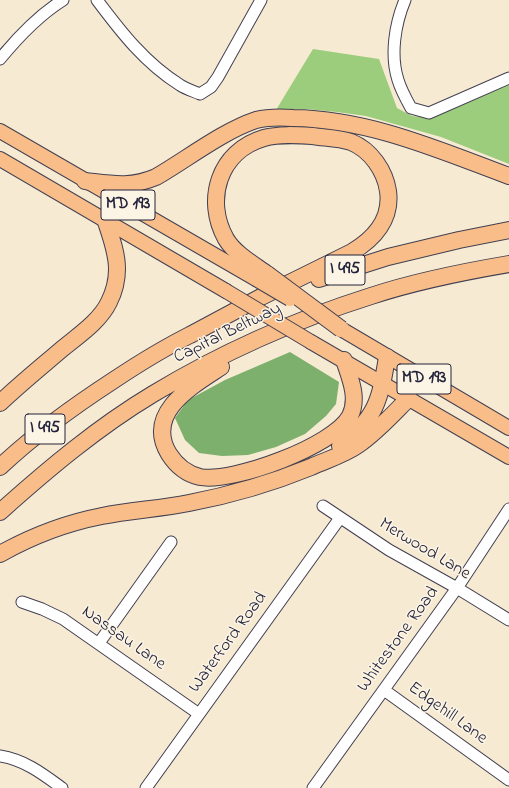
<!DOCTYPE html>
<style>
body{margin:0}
canvas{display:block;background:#f7ead2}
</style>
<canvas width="509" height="788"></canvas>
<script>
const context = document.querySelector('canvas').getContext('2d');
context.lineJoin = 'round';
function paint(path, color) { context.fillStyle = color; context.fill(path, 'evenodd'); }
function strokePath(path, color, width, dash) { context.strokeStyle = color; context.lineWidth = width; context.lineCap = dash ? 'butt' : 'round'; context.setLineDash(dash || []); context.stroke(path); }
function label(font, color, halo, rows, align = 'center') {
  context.font = font + ' "Indie Flower",sans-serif'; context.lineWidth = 3; context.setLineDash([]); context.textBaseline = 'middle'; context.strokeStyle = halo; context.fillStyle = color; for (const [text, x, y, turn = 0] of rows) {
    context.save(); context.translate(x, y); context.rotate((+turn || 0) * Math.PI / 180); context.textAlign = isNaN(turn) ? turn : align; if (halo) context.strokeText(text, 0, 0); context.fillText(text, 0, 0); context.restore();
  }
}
paint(new Path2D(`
 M 313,49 L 379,59 L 397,108 L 412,116 L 429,118 L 509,85 L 509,164 L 441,137 L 366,116 L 337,112 L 306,109 L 276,110 Z`), '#9ccd7d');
paint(new Path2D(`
 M 290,352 L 339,382 L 336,404 L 326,416 L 305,434 L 276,447 L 248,455 L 222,456 L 199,453 L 185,440 L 175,418 L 188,400 L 225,380 Z`), '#7db06c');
const minor = new Path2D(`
 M 97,0 C 121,32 145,63 180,85 C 186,89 193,91 200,94 L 211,87 L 218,77 L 261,0
 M 405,0 C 395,24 390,55 398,80 C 401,90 406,99 411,108 L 429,113 L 509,78
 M 0,59 C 18,37 39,15 63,0
 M 323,506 L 389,550 L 457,588 L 509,620
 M 22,602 L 42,609 L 63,619 L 199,714
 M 99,643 L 171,542
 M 384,690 L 509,780
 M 0,756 C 25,760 43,774 62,788
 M 146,788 L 340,518
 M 313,788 L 457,588 L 509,509`);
const major = new Path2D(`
 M 0,131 L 256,279
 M 0,159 L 226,291
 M 341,329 L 509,428
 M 311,342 L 509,457`);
const highway = new Path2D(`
 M 85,181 C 112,184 130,188 156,177 C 187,159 223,131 256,120 C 268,117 281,117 293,118 C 369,119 439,150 509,176
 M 319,279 L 388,257 L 459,240 L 509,230
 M 190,335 L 261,297 L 352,252 C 374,239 392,219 388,191 C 385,171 371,150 351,142 C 339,138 325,138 312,136 C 296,135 279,134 264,138 C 219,151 204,200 226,239 C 235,254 253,264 267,274
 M 221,367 C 192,386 144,413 169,454 C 176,465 187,474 200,477 C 233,483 334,446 350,416 C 359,398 350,378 344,360
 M 0,403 C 20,384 41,367 62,349 C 79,335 100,321 109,302 C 114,292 117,280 117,269 C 117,253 111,237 106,222
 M 340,446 C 376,418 380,401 387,357
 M 0,467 C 35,434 74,406 114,380 C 141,362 169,345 198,331
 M 0,512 C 48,469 98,427 153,394 C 221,353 295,320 371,296 C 416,281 462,272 509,264
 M 0,554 C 32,536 66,523 102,516 C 131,510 160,509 189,503 C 231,495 272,483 311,467 C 326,460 344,455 358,445 C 377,432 393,414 409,398`);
strokePath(minor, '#424052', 13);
strokePath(major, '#424052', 16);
strokePath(highway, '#424052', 18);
strokePath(minor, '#fff', 11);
strokePath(major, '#f8bd88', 14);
strokePath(highway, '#f8bd88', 16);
const majorBridge = new Path2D(`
 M 256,279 L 290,299
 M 226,291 L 311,342`);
const highwayBridge = new Path2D(`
 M 267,274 L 341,329`);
strokePath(majorBridge, '#424052', 16, []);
strokePath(highwayBridge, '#424052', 18, []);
strokePath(majorBridge, '#f8bd88', 14);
strokePath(highwayBridge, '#f8bd88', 16);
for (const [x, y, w] of [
 [128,205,54],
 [345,270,40],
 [424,379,54],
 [45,429,40]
]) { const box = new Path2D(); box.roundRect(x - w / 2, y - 15, w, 30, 3); context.fillStyle = '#fcf5e5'; context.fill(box); strokePath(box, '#22223b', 1); }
label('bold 17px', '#22223b', null, [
 ["MD 193",128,205],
 ["I 495",345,270],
 ["MD 193",424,379],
 ["I 495",45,429]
]);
label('18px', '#22223b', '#fcf5e5', [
 ["Capital Beltway",228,334,-26],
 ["Merwood Lane",424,550,31],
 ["Nassau Lane",123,639,35],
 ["Whitestone Road",399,640,-54],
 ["Waterford Road",229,643,-54],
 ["Edgehill Lane",447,714,36]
]);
</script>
